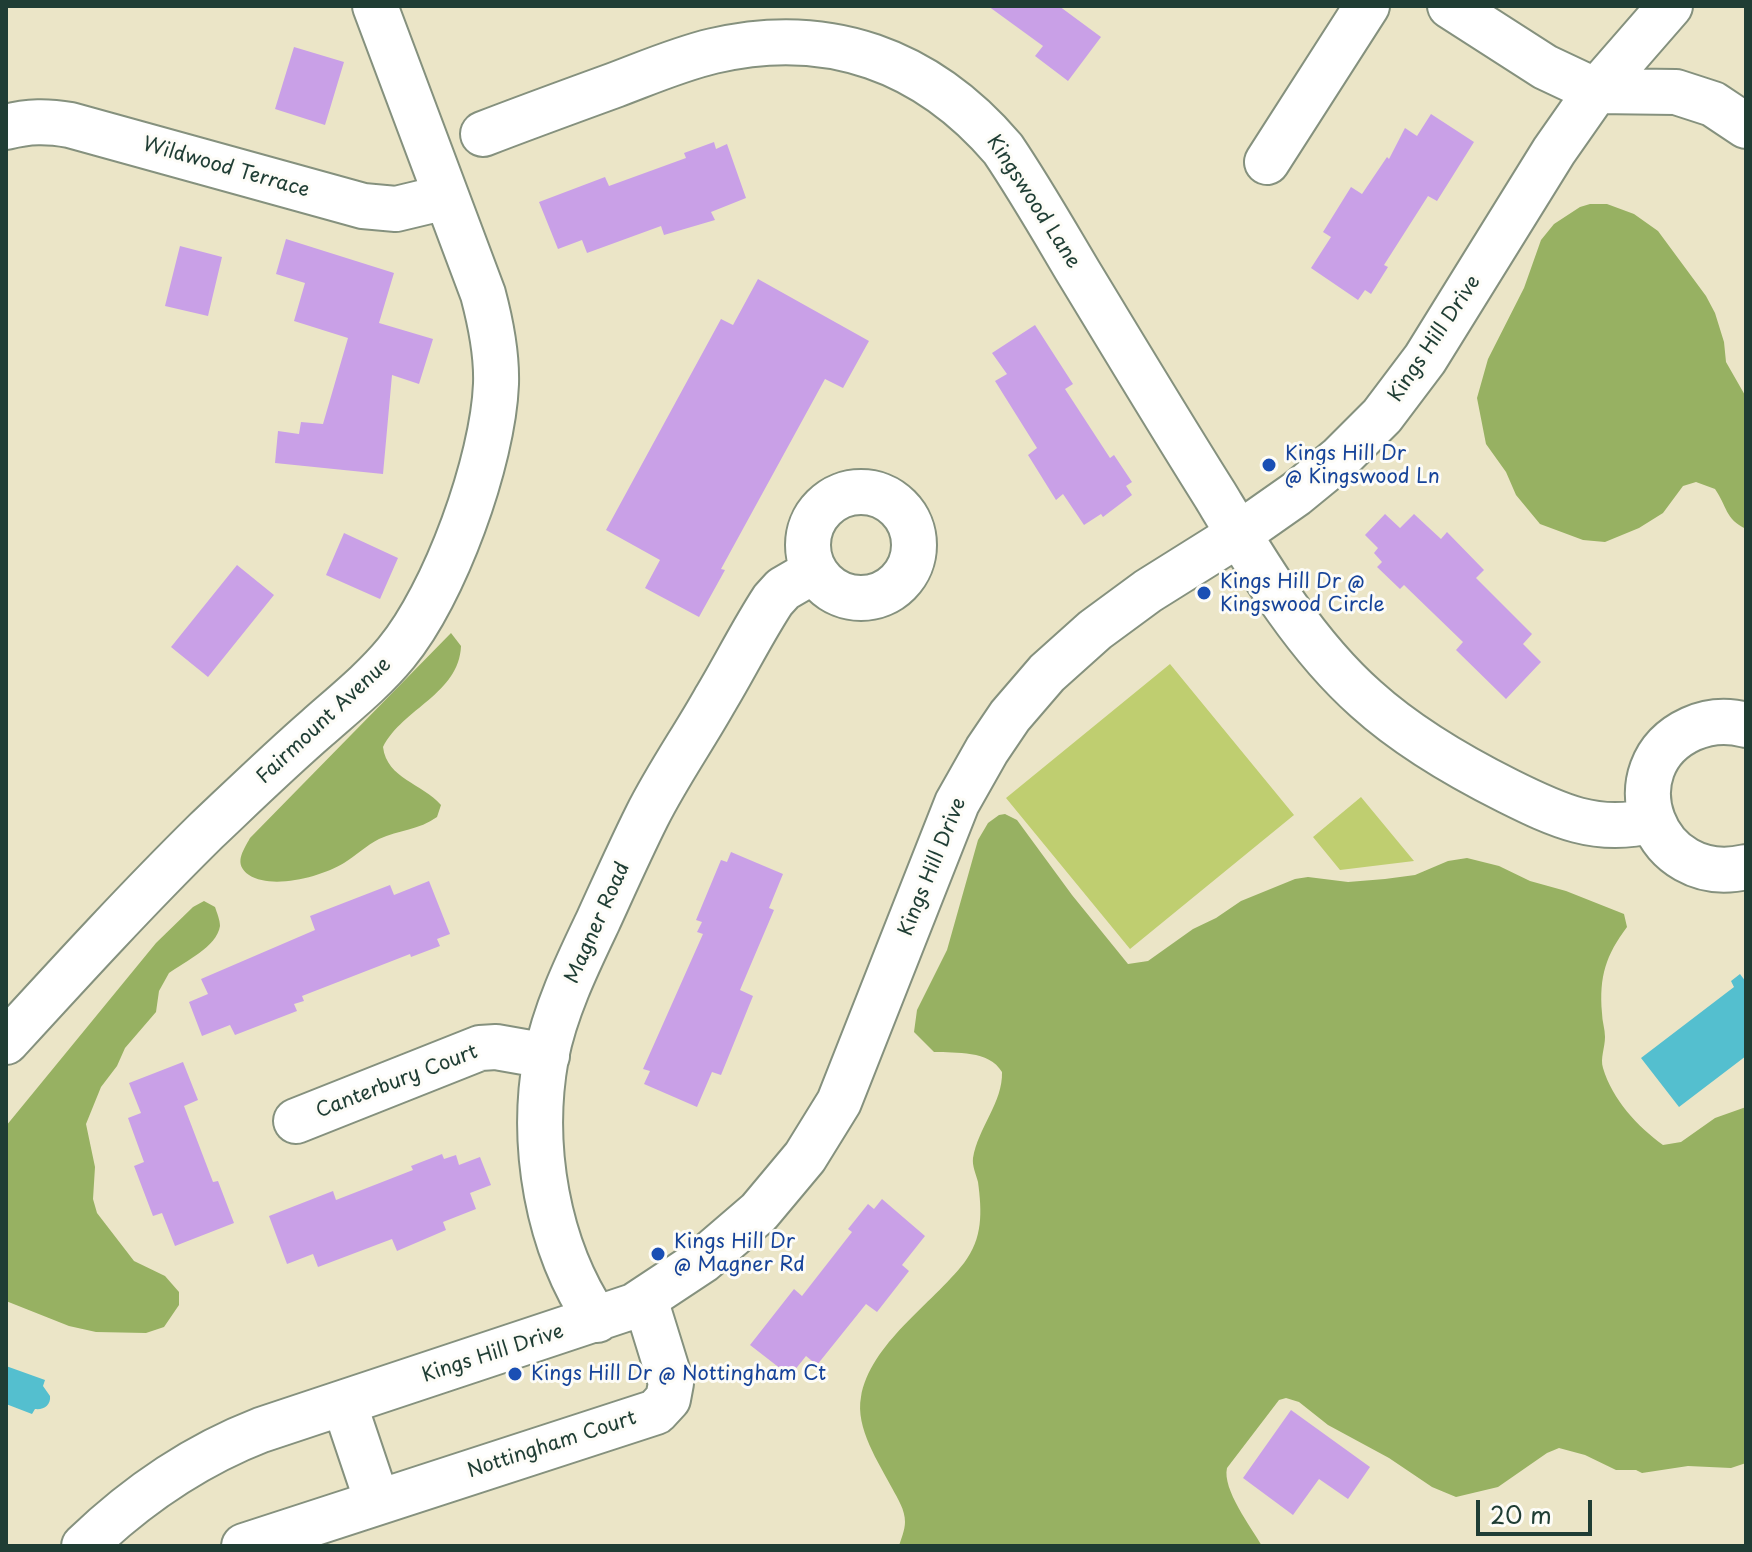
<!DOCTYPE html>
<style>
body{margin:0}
#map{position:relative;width:1752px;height:1552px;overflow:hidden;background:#ebe5c7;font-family:"Playpen Sans",sans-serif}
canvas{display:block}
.frame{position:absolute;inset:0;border:8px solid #1f3d34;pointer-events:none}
.scale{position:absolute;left:1476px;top:1500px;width:116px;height:36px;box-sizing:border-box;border:4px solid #1f3d34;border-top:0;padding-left:10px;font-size:24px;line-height:28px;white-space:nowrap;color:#1f3d34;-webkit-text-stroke:6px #fdfcf7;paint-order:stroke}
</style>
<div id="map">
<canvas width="1752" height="1552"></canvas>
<div class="frame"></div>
<div class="scale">20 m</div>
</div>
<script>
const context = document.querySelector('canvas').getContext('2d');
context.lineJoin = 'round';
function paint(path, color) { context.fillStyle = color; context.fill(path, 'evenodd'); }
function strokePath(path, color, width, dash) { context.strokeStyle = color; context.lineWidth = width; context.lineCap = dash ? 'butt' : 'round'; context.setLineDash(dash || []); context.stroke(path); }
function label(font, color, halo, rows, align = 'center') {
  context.font = font + ' "Playpen Sans",sans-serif'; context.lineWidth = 6; context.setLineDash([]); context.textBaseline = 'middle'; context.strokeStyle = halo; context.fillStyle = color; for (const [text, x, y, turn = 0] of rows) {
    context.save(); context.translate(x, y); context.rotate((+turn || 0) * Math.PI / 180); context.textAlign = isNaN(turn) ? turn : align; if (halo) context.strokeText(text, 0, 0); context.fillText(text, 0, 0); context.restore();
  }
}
paint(new Path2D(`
 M 1170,664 L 1294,815 L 1130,949 L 1006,798 Z
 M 1361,797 L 1414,861 L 1340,870 L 1313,837 Z`), '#bfce70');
paint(new Path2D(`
 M 1590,204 L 1607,204 L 1634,214 L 1658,231 L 1706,296 L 1715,313 L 1724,342 L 1726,362 L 1746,397 L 1746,529 C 1725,519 1727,506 1715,489 L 1696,482 L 1683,486 L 1663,513 L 1639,528 L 1605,542 L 1583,540 L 1540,524 L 1516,495 L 1506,472 L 1486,444 L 1477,398 L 1488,359 L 1524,288 L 1541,240 L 1554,224 L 1580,207 Z
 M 451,633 L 461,646 C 459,694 403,708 383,747 C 387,779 422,783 441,805 L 437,817 C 419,830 399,830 379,839 C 367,845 355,856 344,863 C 321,877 272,890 249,875 C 233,864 243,851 250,838 Z
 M 1005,814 L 1017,820 L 1072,895 L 1128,964 L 1148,961 L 1193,929 L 1216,918 L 1241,901 L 1295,879 L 1308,877 L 1348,882 L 1385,879 L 1415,875 L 1448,861 L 1467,858 L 1499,866 L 1530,881 L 1566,891 L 1624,914 L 1627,927 C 1606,955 1599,976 1602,1013 C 1602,1021 1605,1029 1605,1037 C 1605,1048 1600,1058 1603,1068 C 1612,1099 1638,1127 1663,1145 L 1681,1142 L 1715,1118 L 1746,1107 L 1746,1463 L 1731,1468 L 1688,1466 L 1642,1473 L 1636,1470 L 1616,1470 L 1585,1455 L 1559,1448 L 1547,1453 L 1498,1487 L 1456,1497 L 1432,1487 L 1389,1458 L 1328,1425 L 1299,1402 L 1286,1398 L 1279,1400 L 1227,1468 C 1222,1489 1251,1527 1262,1546 L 899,1546 C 901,1539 905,1530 905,1522 C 905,1510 898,1499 892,1488 C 879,1463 855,1428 861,1397 C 870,1344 932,1304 964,1263 C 983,1238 982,1212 978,1182 C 976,1174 972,1166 973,1158 C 978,1128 1003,1102 1002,1072 C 989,1050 956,1053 934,1052 L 914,1032 L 917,1010 L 947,950 L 978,840 L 988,823 L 999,815 Z
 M 204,901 L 215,907 C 217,913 220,920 220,926 C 217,947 184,962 169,973 L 159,991 L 156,1012 L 125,1048 L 117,1066 L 101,1087 L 86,1124 L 95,1167 L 93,1199 L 97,1213 L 134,1261 L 165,1276 L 179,1292 L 179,1305 L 164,1327 L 146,1333 L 96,1332 L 69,1326 L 6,1301 L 6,1126 L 156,943 L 193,907 Z`), '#97b162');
paint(new Path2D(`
 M 1740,974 L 1746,982 L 1746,1056 L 1679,1107 L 1641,1058 L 1734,987 L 1731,981 Z
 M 6,1366 L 45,1380 L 43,1386 L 50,1396 C 51,1405 44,1410 35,1409 L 32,1414 L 6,1404 Z`), '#54bfcf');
paint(new Path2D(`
 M 988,6 L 1059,6 L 1101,37 L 1068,81 L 1035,56 L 1043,46 Z
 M 294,47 L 344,62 L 325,125 L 275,109 Z
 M 1431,114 L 1474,142 L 1437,201 L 1428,196 L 1384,265 L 1388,267 L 1371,294 L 1365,290 L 1358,300 L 1311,268 L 1331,237 L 1323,232 L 1351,187 L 1362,194 L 1387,157 L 1389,159 L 1405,128 L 1417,136 Z
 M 714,142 L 716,149 L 727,144 L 746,198 L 711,212 L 715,220 L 664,235 L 661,226 L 587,253 L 582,240 L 558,249 L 539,202 L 605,177 L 609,186 L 686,158 L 684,153 Z
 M 286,239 L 394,273 L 379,323 L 433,339 L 419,384 L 392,375 L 383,474 L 275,463 L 278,431 L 299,434 L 301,422 L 323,424 L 348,338 L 294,321 L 305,283 L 276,274 Z
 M 180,246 L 222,257 L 208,316 L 165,306 Z
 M 758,279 L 869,341 L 843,388 L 825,379 L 721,569 L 725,570 L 699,617 L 645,588 L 660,560 L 606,530 L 721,319 L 733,325 Z
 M 1035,325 L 1073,384 L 1065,389 L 1110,458 L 1114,455 L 1132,482 L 1126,486 L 1132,495 L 1103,517 L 1101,514 L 1084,525 L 1063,494 L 1056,500 L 1028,455 L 1037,448 L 995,381 L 1007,374 L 992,353 Z
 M 1385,514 L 1400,528 L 1414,514 L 1441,539 L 1447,532 L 1484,570 L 1476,578 L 1532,634 L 1523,644 L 1541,662 L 1506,699 L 1456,650 L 1463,642 L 1404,585 L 1400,589 L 1377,567 L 1382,562 L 1374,553 L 1378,548 L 1365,535 Z
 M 344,533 L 398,558 L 380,599 L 326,575 Z
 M 237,565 L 274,595 L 208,677 L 171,647 Z
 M 731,852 L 783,874 L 769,908 L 774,910 L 740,990 L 753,996 L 721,1075 L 712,1072 L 697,1107 L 644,1084 L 650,1071 L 643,1069 L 703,934 L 697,932 L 702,922 L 696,920 L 721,860 L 727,862 Z
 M 429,881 L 450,934 L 437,939 L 440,946 L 411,957 L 410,954 L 302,996 L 304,1001 L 294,1004 L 297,1011 L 235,1035 L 230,1025 L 202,1036 L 189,1002 L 208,994 L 201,979 L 315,930 L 310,916 L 390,885 L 394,895 Z
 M 183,1062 L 198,1100 L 184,1106 L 213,1182 L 218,1181 L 234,1223 L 175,1246 L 162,1213 L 153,1216 L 134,1166 L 144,1162 L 128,1118 L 141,1113 L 129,1083 Z
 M 442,1154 L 444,1159 L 456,1155 L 459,1165 L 480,1157 L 491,1185 L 470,1193 L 476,1209 L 443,1222 L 446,1230 L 397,1251 L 392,1239 L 318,1267 L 313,1254 L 287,1264 L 269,1216 L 333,1191 L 336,1200 L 413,1170 L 411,1166 Z
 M 882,1199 L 925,1236 L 902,1265 L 909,1271 L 877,1312 L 866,1304 L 817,1365 L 806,1356 L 790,1376 L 750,1345 L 794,1289 L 802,1296 L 852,1232 L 848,1229 L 868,1204 L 874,1209 Z
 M 1291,1410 L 1370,1467 L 1348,1499 L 1319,1479 L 1293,1515 L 1243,1478 Z`), '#c9a0e7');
const minor = new Path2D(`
 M 1450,6 L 1545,67 L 1596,91 L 1676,92 L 1713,104 L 1746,126
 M 6,127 C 29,121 47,121 70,125 L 363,206 L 396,209 L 446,197
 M 483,134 C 527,117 571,101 615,85 C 647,73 679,59 713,51 C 828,24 927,60 1003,149 C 1030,189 1054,231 1079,273 C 1124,347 1169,422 1215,495 C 1258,566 1303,643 1366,699 C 1408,737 1458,766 1508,791 C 1556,815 1598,835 1652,820
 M 1267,162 L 1367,6
 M808 545a53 53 0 1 1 106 0a53 53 0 1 1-106 0Z
 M 1746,725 C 1728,720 1709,721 1691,729 C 1610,766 1652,889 1746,867
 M 6,1042 C 72,970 137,899 206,831 C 243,796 279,761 317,728 C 344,704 373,681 396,653 C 445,594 493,461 496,384 C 497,354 491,324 483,294 L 375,6
 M 296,1121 L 480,1048 L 496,1047 L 547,1056
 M 597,1320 C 547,1246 530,1145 546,1057 C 555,1010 578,963 598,921 C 614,886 630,850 647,816 C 667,776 693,739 715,700 C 735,667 752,632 773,600 L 783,589 L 814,571
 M 344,1403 L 377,1501
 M 84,1546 C 136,1496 194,1456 261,1430 L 634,1306 L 702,1261 L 759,1212 L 805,1157 L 839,1102 L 957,803 L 987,750 L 1010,716 L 1047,673 L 1095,630 L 1148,591 L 1239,534 L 1296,494 L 1340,458 L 1382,416 L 1425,359 L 1554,151 L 1596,91 L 1670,6
 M 244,1546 L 656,1412 L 668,1399 L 671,1383 L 645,1299`);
strokePath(minor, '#85917e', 48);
strokePath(minor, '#fff', 44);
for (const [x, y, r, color] of [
 [1269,465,8,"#1a4fb4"],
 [1204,593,8,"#1a4fb4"],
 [658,1254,8,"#1a4fb4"],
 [515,1374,8,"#1a4fb4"]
]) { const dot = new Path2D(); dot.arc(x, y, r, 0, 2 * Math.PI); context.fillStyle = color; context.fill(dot); strokePath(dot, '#fdfcf7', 3); }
label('20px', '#1f3d34', '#fdfcf7', [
 ["Wildwood Terrace",226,168,16],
 ["Kingswood Lane",1033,202,57],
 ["Kings Hill Drive",1435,339,-56],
 ["Fairmount Avenue",324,721,-43],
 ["Kings Hill Drive",933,867,-68],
 ["Magner Road",598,923,-66],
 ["Canterbury Court",397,1082,-21],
 ["Kings Hill Drive",493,1354,-18],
 ["Nottingham Court",552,1445,-18]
]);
label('20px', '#164399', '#fdfcf7', [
 ["Kings Hill Dr",1285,454],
 ["@ Kingswood Ln",1285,477],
 ["Kings Hill Dr @",1220,582],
 ["Kingswood Circle",1220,605],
 ["Kings Hill Dr",674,1242],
 ["@ Magner Rd",674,1265],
 ["Kings Hill Dr @ Nottingham Ct",531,1374]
], 'left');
</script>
